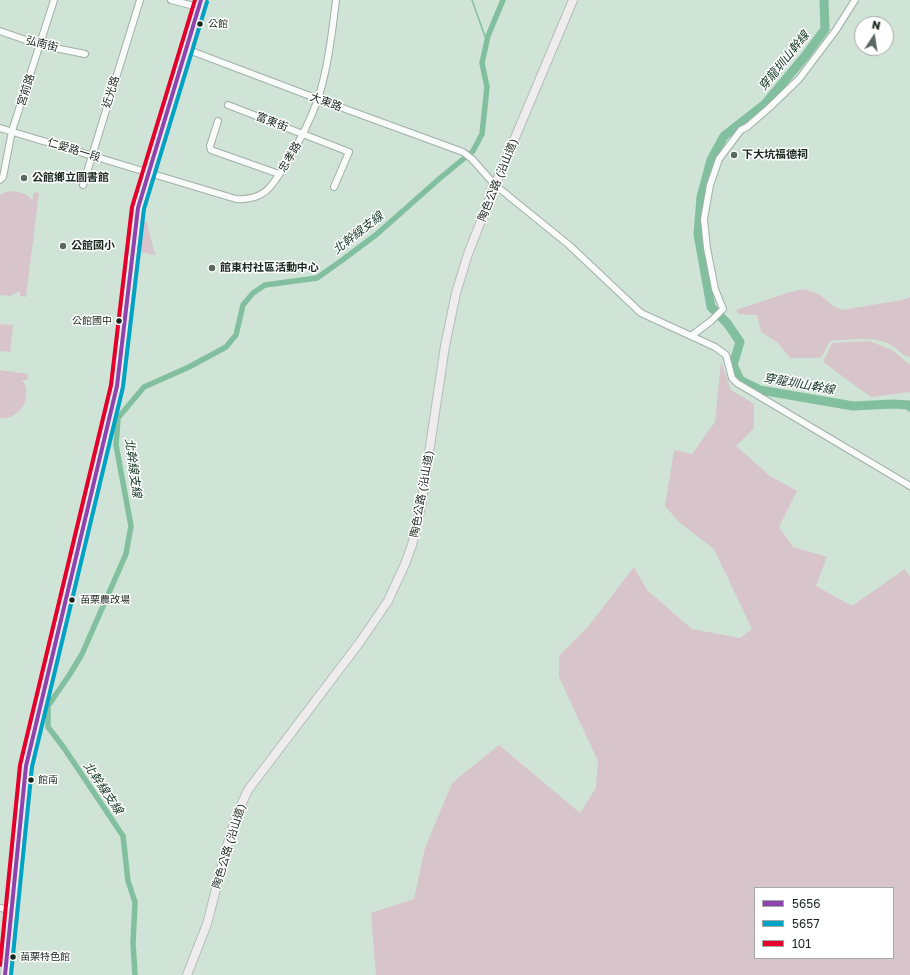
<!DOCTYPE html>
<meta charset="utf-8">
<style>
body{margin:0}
#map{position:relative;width:910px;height:975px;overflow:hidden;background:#d0e3d7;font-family:"Golos Text",sans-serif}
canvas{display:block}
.legend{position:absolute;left:754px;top:887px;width:140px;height:72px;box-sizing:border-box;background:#fff;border:1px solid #a4a9a6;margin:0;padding:5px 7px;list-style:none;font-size:12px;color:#1b2820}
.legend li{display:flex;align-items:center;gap:8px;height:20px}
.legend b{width:20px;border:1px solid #a4a9a6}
.north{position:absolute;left:854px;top:16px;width:40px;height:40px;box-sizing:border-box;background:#fff;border:1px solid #a4a9a6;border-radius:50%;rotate:12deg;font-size:11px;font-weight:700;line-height:16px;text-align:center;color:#1b2820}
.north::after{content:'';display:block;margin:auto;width:14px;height:18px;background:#5a6960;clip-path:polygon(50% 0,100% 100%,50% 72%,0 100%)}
</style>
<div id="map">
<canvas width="910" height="975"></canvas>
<ul class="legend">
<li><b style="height:5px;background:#8e44ad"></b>5656</li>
<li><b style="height:5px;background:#01a3c5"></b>5657</li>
<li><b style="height:5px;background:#e4002b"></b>101</li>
</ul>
<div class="north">N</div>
</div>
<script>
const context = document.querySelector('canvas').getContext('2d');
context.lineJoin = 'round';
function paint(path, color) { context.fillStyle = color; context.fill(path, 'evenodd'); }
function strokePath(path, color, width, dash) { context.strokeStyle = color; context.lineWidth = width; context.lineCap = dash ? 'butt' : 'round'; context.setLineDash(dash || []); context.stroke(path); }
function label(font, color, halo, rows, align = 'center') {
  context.font = font + ' "Golos Text","Noto Sans TC",sans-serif'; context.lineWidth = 3; context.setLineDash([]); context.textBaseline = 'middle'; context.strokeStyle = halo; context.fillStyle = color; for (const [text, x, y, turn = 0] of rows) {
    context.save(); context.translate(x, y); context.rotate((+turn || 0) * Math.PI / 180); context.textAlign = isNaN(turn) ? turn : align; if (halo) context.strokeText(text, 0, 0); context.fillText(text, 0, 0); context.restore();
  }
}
paint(new Path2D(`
 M 13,191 C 22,192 27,194 32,200 L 34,192 L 39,193 L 26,297 L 20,296 L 20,291 L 10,296 L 0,295 L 0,195 L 6,192 Z
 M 141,216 L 147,223 L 155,255 L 135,251 Z
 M 803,289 L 819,294 L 833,306 L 842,310 L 902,300 L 910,297 L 910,357 C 900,355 898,348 889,344 C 873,336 847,340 830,341 L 822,356 L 819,358 L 790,358 L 778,343 L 761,332 L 757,315 L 738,314 L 736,310 L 787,293 Z
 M 0,324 L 13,325 L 10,352 L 0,351 Z
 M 869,341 L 892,350 L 910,365 L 910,392 L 871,397 L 823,362 L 832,343 Z
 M 721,362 L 731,390 L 754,404 L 754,428 L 736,446 L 770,476 L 797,491 L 779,527 L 793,547 L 827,557 L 816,586 L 852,606 L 905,569 L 910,577 L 910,975 L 376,975 L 371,913 L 414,899 L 425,848 L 452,783 L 499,745 L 580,813 L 596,788 L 598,761 L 559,677 L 559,656 L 587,628 L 634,567 L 647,590 L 692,629 L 740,638 L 752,629 L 714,549 L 679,522 L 665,506 L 674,450 L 692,454 L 715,422 ZM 755,888 L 893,888 L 893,958 L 755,958 Z
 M 0,370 L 28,374 L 27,380 L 22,380 C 34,397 20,420 0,418 Z`), '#d8c4cb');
strokePath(new Path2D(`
 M 472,0 L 487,42`), '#81bf9e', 1.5);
strokePath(new Path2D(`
 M 135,975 L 133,943 L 135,902 L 128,881 L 123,836 L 64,748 L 48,727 L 48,706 L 70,674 L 82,654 L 126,554 L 131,526 L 116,445 L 118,418 L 144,387 L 189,367 L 226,347 L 236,335 L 243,305 L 253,293 L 265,285 L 317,278 L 341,261 L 377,234 L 439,179 L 473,151 L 482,134 L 487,87 L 482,63 L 488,36 L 503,0`), '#81bf9e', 5.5);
strokePath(new Path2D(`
 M 824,0 L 825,29 L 806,55 L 765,104 L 724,136 L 711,160 L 701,197 L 698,234 L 711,307 L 727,323 L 740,342 L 733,365 L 740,380 L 760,390 L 853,406 L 893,404 L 909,405 L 910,407`), '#81bf9e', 9);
const minor = new Path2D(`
 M 171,0 L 198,7
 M 0,31 L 40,45 L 85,54
 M 186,49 L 318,99 L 463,152 L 472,159 L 495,185 L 569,245 L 641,313 L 715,347 L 726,355 L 732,378 L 737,383 L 910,486
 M 228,105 L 349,152 L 334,187
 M 218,121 L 210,146 L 211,150 L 279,174
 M 0,128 L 236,199 C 267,201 274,183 288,160 C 300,141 310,121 318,99 C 328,68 332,33 336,0
 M 0,180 L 3,177 L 12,131 L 54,0
 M 83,185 L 140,0
 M 691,336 L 711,321 L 723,309 L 715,289 L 707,248 L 704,219 L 710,185 L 719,159 L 741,130 L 747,127 L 769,108 L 799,79 L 836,30 L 855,0
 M 0,908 L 11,910`);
const major = new Path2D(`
 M 5,975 L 26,766 L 117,386 L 138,208 L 201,0
 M 187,975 L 207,924 L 227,846 L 237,814 L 248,790 L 360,642 L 388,601 L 405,564 L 412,545 L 421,506 L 445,346 L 456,293 L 468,254 L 493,190 L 573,0`);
strokePath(minor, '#a1b0a7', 8);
strokePath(major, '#b4bdb8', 10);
strokePath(minor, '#f8fbf9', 6);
strokePath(major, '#efeced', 8);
strokePath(new Path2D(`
 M 5,975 L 26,766 L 117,386 L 138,208 L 201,0`), '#8e44ad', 4);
strokePath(new Path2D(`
 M 11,975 L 32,767 L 123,387 L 144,209 L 207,2`), '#01a3c5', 4);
strokePath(new Path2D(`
 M 0,965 L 20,765 L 111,385 L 132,207 L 195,0`), '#e4002b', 4);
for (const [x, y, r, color] of [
 [200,24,3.5,"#1b2820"],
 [734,155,4,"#5a6960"],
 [24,178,4,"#5a6960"],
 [63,246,4,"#5a6960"],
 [212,268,4,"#5a6960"],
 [119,321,3.5,"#1b2820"],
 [72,600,3.5,"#1b2820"],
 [31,780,3.5,"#1b2820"],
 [13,957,3.5,"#1b2820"]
]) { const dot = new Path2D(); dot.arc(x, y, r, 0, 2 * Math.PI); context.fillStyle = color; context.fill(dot); strokePath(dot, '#fff', 1.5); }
label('10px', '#1b2820', '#fff', [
 ["公館",208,24],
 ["公館國中",112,321,"right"],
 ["苗栗農改場",80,600],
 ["館南",38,780],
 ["苗栗特色館",20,957]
], 'left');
label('11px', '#1b2820', '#fff', [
 ["弘南街",42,44,14],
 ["宮前路",26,90,-72],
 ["近光路",111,92,-73],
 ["大東路",326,102,20],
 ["富東街",272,122,21],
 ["仁愛路一段",74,150,17],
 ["忠孝路",290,157,-59],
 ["陶色公路 (沿山道)",498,180,-68],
 ["陶色公路 (沿山道)",422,494,-80],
 ["陶色公路 (沿山道)",229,846,-73]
]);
label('bold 11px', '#1b2820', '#fff', [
 ["下大坑福德祠",742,155],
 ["公館鄉立圖書館",32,178],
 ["公館國小",71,246],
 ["館東村社區活動中心",220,268]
], 'left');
label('italic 12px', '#133725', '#fff', [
 ["穿龍圳山幹線",784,61,-51],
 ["北幹線支線",358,233,-38],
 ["穿龍圳山幹線",799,384,10],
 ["北幹線支線",133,468,82],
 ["北幹線支線",103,788,56]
]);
</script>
